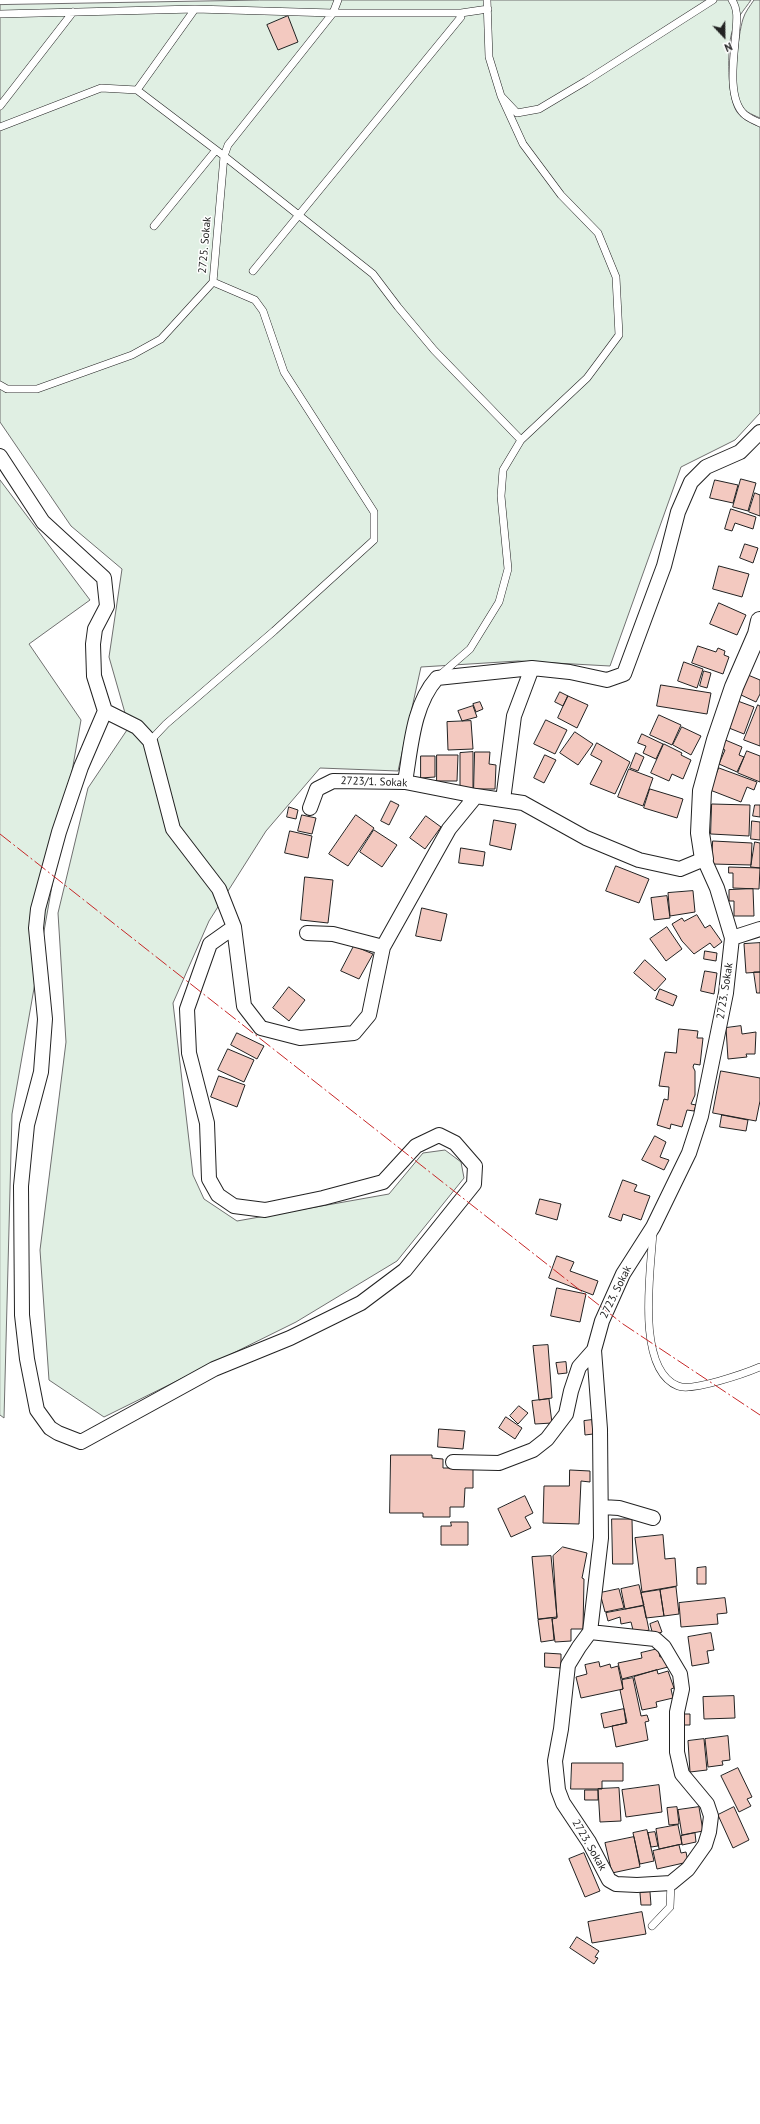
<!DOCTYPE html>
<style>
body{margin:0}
#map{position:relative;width:760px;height:2124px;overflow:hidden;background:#fff;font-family:"PT Sans",sans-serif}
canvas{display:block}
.north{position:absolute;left:704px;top:16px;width:40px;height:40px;-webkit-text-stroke:3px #fff;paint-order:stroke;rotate:158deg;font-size:11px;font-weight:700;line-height:16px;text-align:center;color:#222}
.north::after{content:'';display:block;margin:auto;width:14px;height:18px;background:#222;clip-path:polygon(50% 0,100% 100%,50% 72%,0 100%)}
</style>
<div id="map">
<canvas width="760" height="2124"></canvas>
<div class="north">N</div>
</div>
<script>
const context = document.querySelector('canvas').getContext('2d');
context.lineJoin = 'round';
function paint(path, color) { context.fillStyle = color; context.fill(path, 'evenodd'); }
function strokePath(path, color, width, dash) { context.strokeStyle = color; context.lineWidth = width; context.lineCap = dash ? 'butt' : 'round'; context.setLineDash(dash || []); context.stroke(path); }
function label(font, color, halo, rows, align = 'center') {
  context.font = font + ' "PT Sans",sans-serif'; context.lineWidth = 3; context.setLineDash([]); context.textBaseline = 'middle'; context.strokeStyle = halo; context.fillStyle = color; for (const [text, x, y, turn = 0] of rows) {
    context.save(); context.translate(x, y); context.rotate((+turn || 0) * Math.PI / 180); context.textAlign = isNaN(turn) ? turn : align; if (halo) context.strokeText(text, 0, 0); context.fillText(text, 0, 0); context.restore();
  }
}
const green = new Path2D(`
 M 260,0 L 751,0 C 745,9 734,21 732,32 C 727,48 727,98 737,112 C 743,120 751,123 760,127 L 760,413 L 735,440 L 681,467 L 610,666 L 518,661 L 421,667 L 398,771 L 320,768 L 266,831 L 209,921 L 173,1003 L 193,1175 L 204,1199 L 237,1221 L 389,1194 L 423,1153 L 445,1150 L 461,1162 L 464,1178 L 397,1261 L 296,1322 L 104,1417 L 49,1380 L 40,1250 L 66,1042 L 58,913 L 88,788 L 129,727 L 109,657 L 122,569 L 71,526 L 0,422 L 0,5 Z
 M 754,0 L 760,0 L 760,118 C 751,114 743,111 738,102 C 732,87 738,35 743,19 C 745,12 750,6 754,0 Z
 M 0,480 L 90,600 L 29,644 L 81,720 L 12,1114 L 4,1418 L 0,1415 Z`);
paint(green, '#e0efe3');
strokePath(green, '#6f6f6f', 1);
const building = new Path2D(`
 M 288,16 L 298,42 L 278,50 L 267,25 Z
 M 741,479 L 756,483 L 748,511 L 733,507 Z
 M 715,480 L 738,485 L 733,503 L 710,498 Z
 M 755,493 L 760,495 L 760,516 L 749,512 Z
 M 731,509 L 756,517 L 753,529 L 735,523 L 732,531 L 725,529 Z
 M 745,544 L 758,548 L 753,563 L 740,558 Z
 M 719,566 L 749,574 L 742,597 L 713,589 Z
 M 719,603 L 746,615 L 737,635 L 710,624 Z
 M 698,646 L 716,652 L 718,648 L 725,651 L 724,655 L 729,657 L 723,674 L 692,663 Z
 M 684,662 L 703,669 L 697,688 L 678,681 Z
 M 704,671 L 711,673 L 707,688 L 700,686 Z
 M 748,675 L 760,680 L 760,694 L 756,702 L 739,694 Z
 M 661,685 L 711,693 L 707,714 L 657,706 Z
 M 560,692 L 568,696 L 563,706 L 555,702 Z
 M 568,696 L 588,705 L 577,728 L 558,718 Z
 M 735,700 L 754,707 L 744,734 L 724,726 Z
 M 480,702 L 483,709 L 476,712 L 473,704 Z
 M 758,705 L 760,706 L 760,746 L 744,740 Z
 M 473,706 L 477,717 L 462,721 L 458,711 Z
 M 659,715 L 681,725 L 672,745 L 650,735 Z
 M 546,720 L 567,730 L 555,754 L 534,744 Z
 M 471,721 L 473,749 L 448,750 L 447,722 Z
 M 682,727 L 701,736 L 691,755 L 673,745 Z
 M 575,732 L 593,744 L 578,765 L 560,753 Z
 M 642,734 L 663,744 L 656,759 L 643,753 L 646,746 L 638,743 Z
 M 723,739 L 742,747 L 739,755 L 744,757 L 737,772 L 719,764 L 725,750 L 719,747 Z
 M 597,743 L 630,762 L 615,794 L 590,784 L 602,761 L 591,755 Z
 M 664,744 L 682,753 L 681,755 L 691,760 L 683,779 L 672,774 L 669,781 L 651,773 Z
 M 747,751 L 760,756 L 760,782 L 738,773 Z
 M 473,752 L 473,789 L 460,789 L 460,753 Z
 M 475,752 L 490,752 L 489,764 L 496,765 L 495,789 L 474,789 Z
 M 636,753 L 644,757 L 638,771 L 630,768 Z
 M 437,755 L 458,755 L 457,781 L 437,781 Z
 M 545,755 L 556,760 L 544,783 L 534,778 Z
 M 421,756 L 435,756 L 435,777 L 421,778 Z
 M 719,768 L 757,782 L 754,790 L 747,787 L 741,802 L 710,790 Z
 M 629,769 L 653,778 L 643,806 L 618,797 Z
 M 650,789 L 683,799 L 677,818 L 644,808 Z
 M 391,801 L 399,805 L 389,825 L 381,821 Z
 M 712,804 L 750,805 L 749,836 L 711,834 Z
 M 755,805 L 760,805 L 760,817 L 753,816 Z
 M 289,807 L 298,810 L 296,819 L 287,817 Z
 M 302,815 L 316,818 L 312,834 L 298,831 Z
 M 356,815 L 374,828 L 348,866 L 329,854 Z
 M 426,816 L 441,827 L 425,849 L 410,838 Z
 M 494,820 L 516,824 L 511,850 L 490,845 Z
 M 752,821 L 760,822 L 760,840 L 751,839 Z
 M 374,830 L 397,845 L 382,867 L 360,852 Z
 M 290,831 L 312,836 L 308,858 L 285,853 Z
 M 713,841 L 752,843 L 751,865 L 712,864 Z
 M 755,842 L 760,843 L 760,868 L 751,867 Z
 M 461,848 L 485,852 L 483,866 L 459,863 Z
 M 616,866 L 649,879 L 639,903 L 606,891 Z
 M 729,867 L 760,868 L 759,889 L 733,888 L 733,873 L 729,873 Z
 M 305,877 L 333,880 L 328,923 L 301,920 Z
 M 753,889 L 754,916 L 734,916 L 734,901 L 729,901 L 729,890 Z
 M 693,891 L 695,912 L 670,916 L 668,893 Z
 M 667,896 L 670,918 L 654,920 L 651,898 Z
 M 422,908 L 447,914 L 441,941 L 416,936 Z
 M 697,915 L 705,928 L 710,925 L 722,942 L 714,948 L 710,943 L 694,954 L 682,941 L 672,924 L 682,918 L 684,921 Z
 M 667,927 L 682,949 L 666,961 L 650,939 Z
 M 760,943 L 760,972 L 746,973 L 744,944 Z
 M 354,946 L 373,954 L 359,979 L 341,971 Z
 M 705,951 L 717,953 L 716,961 L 704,959 Z
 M 645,960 L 666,979 L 655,991 L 634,973 Z
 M 705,971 L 717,973 L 714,994 L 701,991 Z
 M 754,972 L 760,972 L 760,993 L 757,993 Z
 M 289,987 L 305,1000 L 289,1021 L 273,1008 Z
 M 660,989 L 677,996 L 673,1006 L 656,999 Z
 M 741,1026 L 742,1034 L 756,1032 L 755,1054 L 746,1054 L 747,1057 L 728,1059 L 726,1028 Z
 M 679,1029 L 698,1031 L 697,1038 L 703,1038 L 700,1065 L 694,1064 L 693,1067 L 695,1071 L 695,1095 L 691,1104 L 696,1105 L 694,1111 L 687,1110 L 682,1127 L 671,1124 L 670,1129 L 657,1125 L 664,1099 L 668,1100 L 669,1087 L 659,1086 L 665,1052 L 676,1053 Z
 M 237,1033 L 264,1046 L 257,1059 L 231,1045 Z
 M 228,1049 L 254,1060 L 244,1082 L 218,1070 Z
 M 721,1071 L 760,1078 L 760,1101 L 756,1121 L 713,1113 Z
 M 219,1076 L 245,1085 L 237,1107 L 211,1097 Z
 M 722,1115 L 748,1120 L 746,1131 L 720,1127 Z
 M 655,1136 L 666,1142 L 660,1157 L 669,1160 L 664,1170 L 642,1160 Z
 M 623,1180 L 637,1185 L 634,1191 L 650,1196 L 641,1220 L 623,1214 L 621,1221 L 609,1217 Z
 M 540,1199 L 561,1204 L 557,1220 L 536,1214 Z
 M 557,1256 L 574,1262 L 570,1271 L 598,1281 L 593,1295 L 549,1278 Z
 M 557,1288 L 586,1294 L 580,1322 L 551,1316 Z
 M 548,1345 L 552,1398 L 539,1400 L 533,1346 Z
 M 566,1362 L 567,1373 L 558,1374 L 556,1363 Z
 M 549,1399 L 552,1423 L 535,1424 L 532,1401 Z
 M 519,1406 L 528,1413 L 518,1424 L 510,1416 Z
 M 506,1417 L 522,1428 L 515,1439 L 499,1428 Z
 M 592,1420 L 593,1434 L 585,1435 L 584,1421 Z
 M 439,1429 L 465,1431 L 463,1449 L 438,1447 Z
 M 391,1455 L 432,1455 L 432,1458 L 443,1459 L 443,1468 L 473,1468 L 473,1488 L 465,1488 L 464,1507 L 450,1507 L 450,1517 L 423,1517 L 423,1513 L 390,1513 Z
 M 570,1470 L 590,1471 L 590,1482 L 581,1481 L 579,1524 L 543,1523 L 544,1486 L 569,1486 Z
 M 525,1496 L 533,1513 L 525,1517 L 531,1528 L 511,1537 L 498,1509 Z
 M 612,1519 L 632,1519 L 633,1564 L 613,1564 Z
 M 451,1522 L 468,1522 L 468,1545 L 441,1545 L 441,1526 L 451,1526 Z
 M 663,1535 L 665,1559 L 675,1558 L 677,1586 L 642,1592 L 635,1538 Z
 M 563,1547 L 587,1553 L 582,1578 L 584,1579 L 583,1629 L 571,1629 L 571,1641 L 555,1642 L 552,1619 L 557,1618 L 553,1556 Z
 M 551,1556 L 557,1617 L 538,1619 L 532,1557 Z
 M 706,1567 L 706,1584 L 697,1584 L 697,1568 Z
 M 639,1585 L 644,1605 L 625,1609 L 621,1589 Z
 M 676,1587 L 679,1614 L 664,1616 L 660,1590 Z
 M 619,1589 L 624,1608 L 605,1612 L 600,1593 Z
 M 660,1590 L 664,1616 L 646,1618 L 641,1593 Z
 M 725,1598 L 727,1613 L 717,1614 L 718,1624 L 681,1627 L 679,1603 Z
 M 644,1606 L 649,1630 L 634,1634 L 631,1622 L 621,1624 L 620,1617 L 608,1621 L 606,1613 Z
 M 552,1618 L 554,1640 L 541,1642 L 538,1620 Z
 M 658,1621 L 662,1632 L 653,1635 L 650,1624 Z
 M 711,1633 L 714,1650 L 707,1651 L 709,1663 L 692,1666 L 688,1637 Z
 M 658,1649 L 660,1657 L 665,1656 L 668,1667 L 622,1679 L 618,1663 L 642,1658 L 641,1653 Z
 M 545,1653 L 561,1654 L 561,1668 L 545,1667 Z
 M 599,1662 L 600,1667 L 610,1664 L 611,1668 L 618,1666 L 623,1689 L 581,1698 L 576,1677 L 587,1674 L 585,1665 Z
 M 657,1670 L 658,1674 L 668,1671 L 674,1688 L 671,1689 L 673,1698 L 656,1702 L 657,1707 L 642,1710 L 634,1677 Z
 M 633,1678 L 641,1716 L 647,1715 L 649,1721 L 645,1722 L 648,1740 L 616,1747 L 612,1726 L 627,1723 L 620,1690 L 623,1689 L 622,1680 Z
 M 734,1696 L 735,1718 L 704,1719 L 703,1697 Z
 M 624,1709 L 626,1723 L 604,1728 L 601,1714 Z
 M 683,1714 L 690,1714 L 690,1725 L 683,1725 Z
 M 728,1736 L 730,1760 L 722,1761 L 723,1765 L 708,1767 L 705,1739 Z
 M 704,1739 L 707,1770 L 690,1772 L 688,1741 Z
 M 572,1763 L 623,1763 L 623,1781 L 602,1781 L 602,1789 L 571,1789 Z
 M 738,1768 L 752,1797 L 747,1799 L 751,1806 L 739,1812 L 721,1776 Z
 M 659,1785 L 662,1812 L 626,1817 L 622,1790 Z
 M 619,1788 L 621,1821 L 600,1822 L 598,1789 Z
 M 585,1790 L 598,1790 L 598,1800 L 585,1800 Z
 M 677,1807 L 679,1824 L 669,1825 L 667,1808 Z
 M 699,1807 L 703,1831 L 682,1835 L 678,1810 Z
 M 734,1807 L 749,1840 L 733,1848 L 718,1815 Z
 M 678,1825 L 682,1844 L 659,1849 L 656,1829 Z
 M 647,1830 L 654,1861 L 640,1864 L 633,1833 Z
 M 655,1832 L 658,1846 L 651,1847 L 648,1833 Z
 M 695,1833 L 696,1842 L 682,1845 L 681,1836 Z
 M 634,1837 L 640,1867 L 612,1873 L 605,1843 Z
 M 679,1845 L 681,1853 L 686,1852 L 688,1862 L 657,1869 L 653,1851 Z
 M 584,1853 L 600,1891 L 585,1897 L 569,1859 Z
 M 650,1892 L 651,1905 L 641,1905 L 640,1893 Z
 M 642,1912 L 646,1934 L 592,1943 L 588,1922 Z
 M 577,1937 L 599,1951 L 595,1957 L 598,1958 L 594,1964 L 570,1948 Z`);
paint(building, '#f3c9c0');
strokePath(building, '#222', 1);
const service = new Path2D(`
 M 487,0 L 489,57 L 501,96 L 517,113 L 539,109 L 586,81 L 713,0
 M 732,0 C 738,9 737,19 736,30 C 735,52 726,97 744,114 C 748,118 754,120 760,123
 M 0,14 L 195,9
 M 137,90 L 195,9 L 333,13 L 461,13 L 488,9
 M 0,106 L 73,12
 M 0,127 L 101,88 L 137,90 L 224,156 L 373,274 L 398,307 L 434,350 L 521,440
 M 154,226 L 216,150
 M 253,271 L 461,17 L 461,13
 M 0,385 L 7,389 L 37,389 L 132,355 L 161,339 L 213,282 L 224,156 L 228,145 L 333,13 L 338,0
 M 440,675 L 470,649 L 499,602 L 508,569 L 501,496 L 503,470 L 521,440 L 587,378 L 619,335 L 616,277 L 598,233 L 561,195 L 523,144 L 501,96
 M 150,741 L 166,724 L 274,631 L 374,540 L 374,512 L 284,372 L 263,311 L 255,300 L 213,282
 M 653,1232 C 651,1269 635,1369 678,1386 C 692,1392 746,1373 760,1367
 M 652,1926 L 670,1907 L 671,1883`);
const minor = new Path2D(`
 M 0,456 L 43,522 L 104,578 L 107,606 L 95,629 L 93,644 L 94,676 L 105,711 L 137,727 L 150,741 L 173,829 L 219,889 L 234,927 L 244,1006 L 261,1028 L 300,1038 L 354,1033 L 369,1015 L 383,947 L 449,829 L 476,796 L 523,803 L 586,838 L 639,860 L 680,869 L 704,859 L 717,888 L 732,938 L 726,993 L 701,1116 L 689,1153 L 653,1227 L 623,1274 L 602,1321 L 594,1350 L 600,1429 L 601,1538 L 590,1632 L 579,1647 L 568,1665 L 561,1729 L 555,1761 L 558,1790 L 563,1803 L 589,1842 L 609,1880 L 616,1884 L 637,1885 L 671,1883 L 688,1869 L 705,1845 L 709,1832 L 711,1816 L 707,1804 L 682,1774 L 677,1752 L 677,1712 L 682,1689 L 680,1674 L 664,1647 L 655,1639 L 590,1632
 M 105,711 L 81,767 L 59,832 L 38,909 L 36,928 L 45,1019 L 41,1072 L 27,1125 L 21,1186 L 22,1315 L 27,1359 L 37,1410 L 50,1428 L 58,1433 L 81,1442 L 214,1369 L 290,1338 L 361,1303 L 405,1270 L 474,1184 L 475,1166 L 455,1143 L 439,1135 L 416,1146 L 383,1182 L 323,1198 L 265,1210 L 234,1206 L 218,1195 L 209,1179 L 207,1123 L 189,1053 L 187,1009 L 210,944 L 234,927
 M 405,782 C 411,747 413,705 437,678 L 532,668 L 570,672 L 607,680 L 624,674 L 664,566 L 678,512 L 691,482 L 706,467 L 740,452 L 760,432
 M 503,800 L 514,716 L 532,668
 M 310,808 L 317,789 L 333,781 L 405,782 L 476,796
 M 307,933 L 333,934 L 383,947
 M 732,938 L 760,929
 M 453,1462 L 499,1463 L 533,1450 L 547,1439 L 566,1414 L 571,1391 L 579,1367 L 594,1350
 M 602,1507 L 619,1508 L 653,1518`);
const tertiary = new Path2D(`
 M 704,859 L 700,833 L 702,791 L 716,740 L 734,687 L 757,634 L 760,621`);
strokePath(service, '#222', 8);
strokePath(minor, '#222', 16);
strokePath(tertiary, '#222', 20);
strokePath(service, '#fff', 7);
strokePath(minor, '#fff', 14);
strokePath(tertiary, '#fff', 18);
strokePath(new Path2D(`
 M 0,834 L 623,1324 L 760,1415`), '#c62828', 1, [14, 3, 2, 3]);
label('11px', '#222', '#fff', [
 ["2725. Sokak",205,245,-85],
 ["2723/1. Sokak",374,782,2],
 ["2723. Sokak",725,991,-81],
 ["2723. Sokak",616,1292,-64],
 ["2723. Sokak",589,1845,60]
]);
</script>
